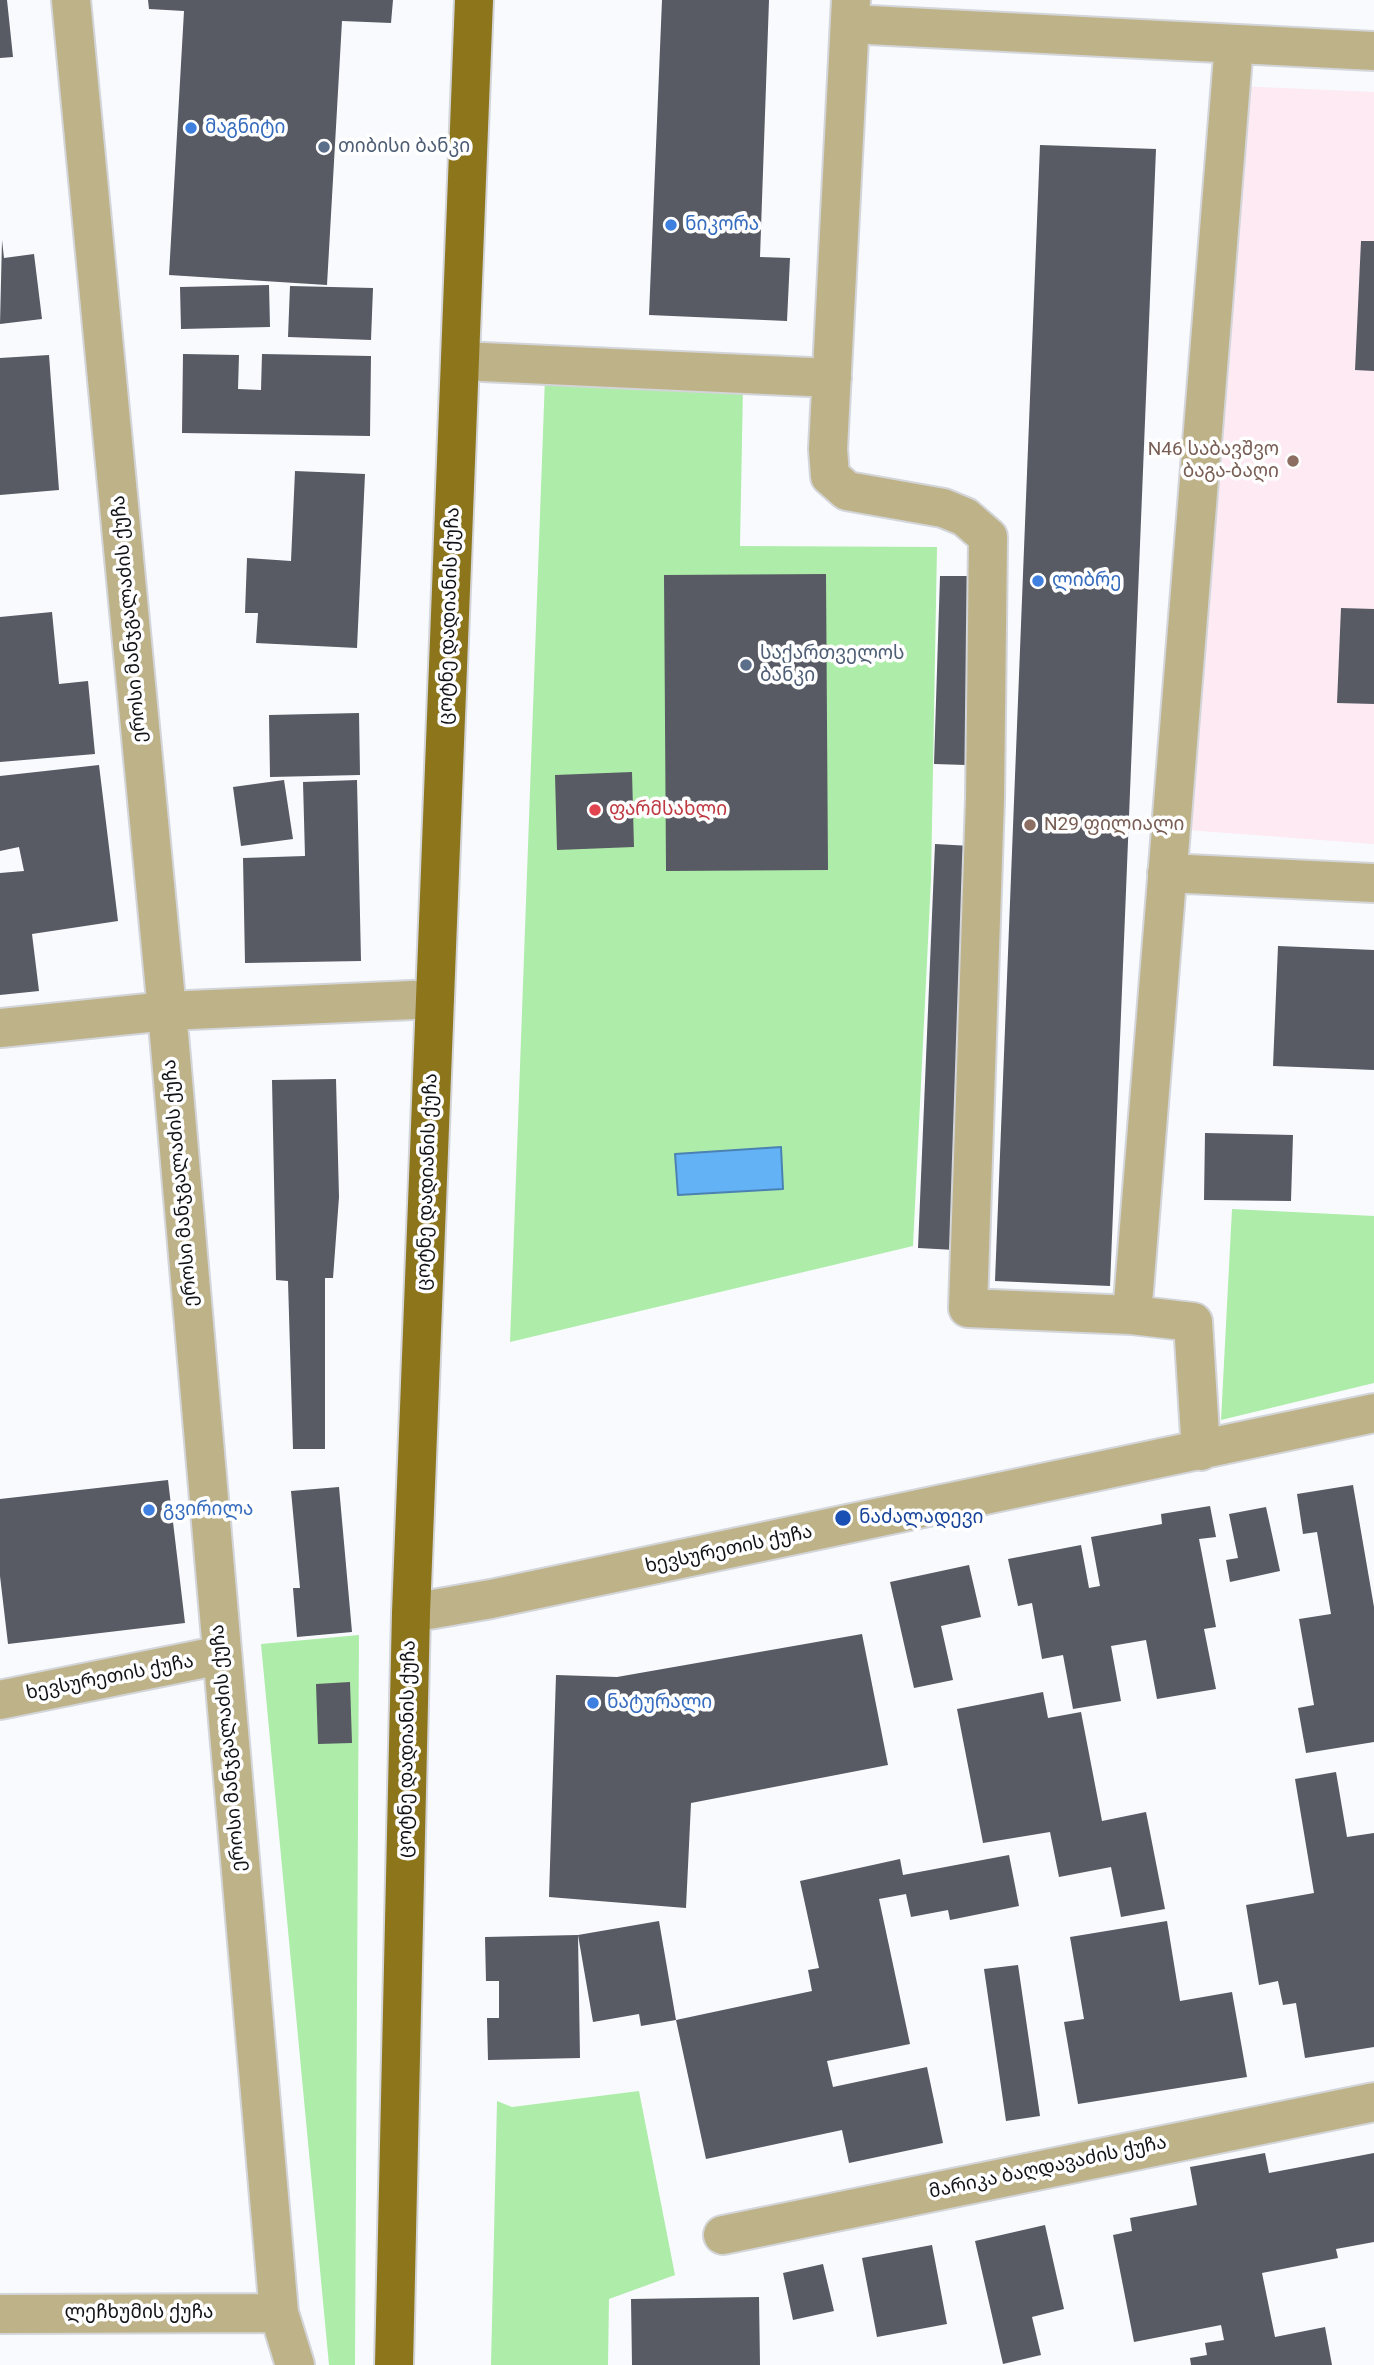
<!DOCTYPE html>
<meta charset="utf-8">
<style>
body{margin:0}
canvas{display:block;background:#f8fafe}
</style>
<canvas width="1374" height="2365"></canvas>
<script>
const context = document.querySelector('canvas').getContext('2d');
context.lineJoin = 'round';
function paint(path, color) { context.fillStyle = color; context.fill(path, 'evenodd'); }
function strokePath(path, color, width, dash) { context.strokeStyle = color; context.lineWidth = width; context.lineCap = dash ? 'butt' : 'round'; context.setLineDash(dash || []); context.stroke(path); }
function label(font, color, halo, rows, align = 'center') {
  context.font = font + ' Roboto,"Noto Sans Georgian",sans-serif'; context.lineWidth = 7; context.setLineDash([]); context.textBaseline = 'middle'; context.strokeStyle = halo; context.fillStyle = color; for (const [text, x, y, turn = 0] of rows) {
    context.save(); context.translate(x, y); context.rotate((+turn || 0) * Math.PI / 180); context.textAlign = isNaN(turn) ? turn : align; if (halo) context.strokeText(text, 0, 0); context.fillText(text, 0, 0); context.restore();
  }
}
paint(new Path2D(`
 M 1237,86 L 1374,92 L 1374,844 L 1187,830 Z`), '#fdeaf2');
paint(new Path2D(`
 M 545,377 L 743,387 L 740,546 L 937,547 L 931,880 L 913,1246 L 510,1342 Z
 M 1232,1209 L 1374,1216 L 1374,1383 L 1221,1420 Z
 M 359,1635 L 355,2365 L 329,2365 L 261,1644 Z
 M 639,2091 L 675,2275 L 609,2299 L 608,2365 L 491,2365 L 497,2101 L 512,2107 Z`), '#aeeda9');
const water = new Path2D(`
 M 781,1147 L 783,1189 L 678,1195 L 675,1154 Z`);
paint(water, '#63b2f6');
strokePath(water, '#4b82b3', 2);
paint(new Path2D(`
 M 0,0 L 7,0 L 13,57 L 0,58 Z
 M 148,0 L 393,0 L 391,23 L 342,21 L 327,285 L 169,275 L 184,11 L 149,9 Z
 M 662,0 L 769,0 L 760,257 L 790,258 L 787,321 L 649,315 Z
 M 1040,145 L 1156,149 L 1110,1286 L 995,1281 Z
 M 2,240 L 4,258 L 34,254 L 42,319 L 0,324 Z
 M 1361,241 L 1374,241 L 1374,371 L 1355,370 Z
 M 269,285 L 270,327 L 181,329 L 180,287 Z
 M 290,286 L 373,288 L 371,340 L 288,337 Z
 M 183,354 L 239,355 L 238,389 L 261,390 L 262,354 L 371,356 L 370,436 L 182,433 Z
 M 49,355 L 59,490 L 0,495 L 0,358 Z
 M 295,471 L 365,474 L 357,648 L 256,643 L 258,613 L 245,613 L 247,558 L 291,561 Z
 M 826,574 L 828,870 L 666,871 L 664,575 Z
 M 940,576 L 972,576 L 966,765 L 934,764 Z
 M 1341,608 L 1374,609 L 1374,704 L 1337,703 Z
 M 52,612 L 59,684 L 88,681 L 95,754 L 0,762 L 0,617 Z
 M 359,713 L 360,775 L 270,777 L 269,715 Z
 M 99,765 L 118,921 L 32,934 L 39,991 L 0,995 L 0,873 L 24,871 L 19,847 L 0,851 L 0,776 Z
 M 632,772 L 634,847 L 557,850 L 555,775 Z
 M 284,780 L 293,839 L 241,846 L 233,787 Z
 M 357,780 L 361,961 L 245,963 L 243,858 L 305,856 L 303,782 Z
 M 935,844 L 971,846 L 955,1250 L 918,1248 Z
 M 1278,946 L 1374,950 L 1374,1070 L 1273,1066 Z
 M 336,1079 L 339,1197 L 333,1278 L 325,1278 L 325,1449 L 293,1449 L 288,1281 L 276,1280 L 272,1080 Z
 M 1205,1133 L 1293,1135 L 1291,1201 L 1204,1200 Z
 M 168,1480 L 185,1623 L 8,1644 L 0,1576 L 0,1499 Z
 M 1353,1485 L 1374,1607 L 1374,1742 L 1306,1753 L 1298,1708 L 1314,1705 L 1299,1619 L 1331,1614 L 1317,1532 L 1303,1534 L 1297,1494 Z
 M 339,1487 L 352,1632 L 297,1637 L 293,1588 L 300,1588 L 291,1491 Z
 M 1210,1506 L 1216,1537 L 1199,1539 L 1216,1627 L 1204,1629 L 1216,1689 L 1157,1699 L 1146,1640 L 1111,1646 L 1121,1701 L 1073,1709 L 1063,1655 L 1042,1659 L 1032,1603 L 1018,1606 L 1008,1559 L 1081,1545 L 1089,1588 L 1100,1586 L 1091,1537 L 1162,1524 L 1161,1514 Z
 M 1266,1507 L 1280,1571 L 1230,1582 L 1226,1560 L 1238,1558 L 1229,1514 Z
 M 969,1565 L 981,1617 L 941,1626 L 953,1680 L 914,1688 L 890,1582 Z
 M 862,1634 L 888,1765 L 691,1803 L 686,1908 L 549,1897 L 556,1675 L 617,1677 Z
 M 350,1682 L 352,1743 L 318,1744 L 316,1684 Z
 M 1043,1692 L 1048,1718 L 1081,1712 L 1102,1821 L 1146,1812 L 1165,1909 L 1121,1917 L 1111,1867 L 1059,1877 L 1050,1832 L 983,1843 L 957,1709 Z
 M 1336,1772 L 1347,1837 L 1374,1833 L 1374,2047 L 1305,2058 L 1296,2003 L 1283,2005 L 1278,1981 L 1259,1985 L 1246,1905 L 1314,1893 L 1295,1779 Z
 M 1009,1855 L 1019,1906 L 950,1920 L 948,1910 L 911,1917 L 906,1894 L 879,1899 L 910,2044 L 827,2061 L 833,2087 L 927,2067 L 943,2143 L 849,2163 L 842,2130 L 706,2159 L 676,2020 L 812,1991 L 808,1970 L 819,1968 L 800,1881 L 900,1859 L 903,1875 Z
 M 659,1921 L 676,2020 L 641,2026 L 639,2014 L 593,2022 L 578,1935 Z
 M 1167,1921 L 1180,2001 L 1232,1992 L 1247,2077 L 1078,2104 L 1064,2022 L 1084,2019 L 1070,1937 Z
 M 578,1935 L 580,2058 L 488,2060 L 487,2018 L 499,2018 L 499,1981 L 486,1981 L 485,1937 Z
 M 1018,1965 L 1040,2116 L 1006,2121 L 984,1969 Z
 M 1265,2153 L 1269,2173 L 1374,2153 L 1374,2242 L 1336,2249 L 1338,2258 L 1262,2273 L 1275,2337 L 1325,2327 L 1332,2365 L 1191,2365 L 1190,2358 L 1207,2355 L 1205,2343 L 1224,2340 L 1221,2325 L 1134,2342 L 1113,2235 L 1132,2231 L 1130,2218 L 1197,2205 L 1190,2167 Z
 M 1045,2225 L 1064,2309 L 1032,2317 L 1041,2355 L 1003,2364 L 975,2241 Z
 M 932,2245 L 947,2324 L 877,2337 L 862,2258 Z
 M 823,2264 L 834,2311 L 793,2320 L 783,2273 Z
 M 759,2297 L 760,2365 L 632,2365 L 631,2299 Z`), '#585a64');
const minor = new Path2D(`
 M 71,0 L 167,1011 L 279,2313 L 295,2365
 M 851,0 L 828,449 L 830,476 L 847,491 L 943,508 L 965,517 L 988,537 L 985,799 L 968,1308 L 1132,1315
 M 850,24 L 1374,51
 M 461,361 L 832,378
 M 1167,873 L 1374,883
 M 0,1028 L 167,1011 L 435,999
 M 1201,1451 L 1193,1322 L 1132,1315 L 1234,44
 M 411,1613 L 491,1599 L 1374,1413
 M 0,1700 L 221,1655
 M 723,2235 L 1374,2102
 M 0,2314 L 279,2313`);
const major = new Path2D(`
 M 394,2365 L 411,1613 L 474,0`);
strokePath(minor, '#d3d5d9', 42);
strokePath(major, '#d3d5d9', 42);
strokePath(minor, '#beb289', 38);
strokePath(major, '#8c751a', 38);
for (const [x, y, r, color] of [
 [191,128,7,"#3f7fe0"],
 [324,147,7,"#5c6f8a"],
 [671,225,7,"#3f7fe0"],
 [1293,461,7,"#8d6e63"],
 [1038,581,7,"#3f7fe0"],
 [746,665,7,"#5c6f8a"],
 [595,810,7,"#e0444e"],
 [1030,825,7,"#8d6e63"],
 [149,1510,7,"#3f7fe0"],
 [843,1518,9,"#1a4fb4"],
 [593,1703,7,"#3f7fe0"]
]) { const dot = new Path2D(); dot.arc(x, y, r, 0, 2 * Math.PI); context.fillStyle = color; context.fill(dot); strokePath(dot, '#fff', 2.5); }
label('19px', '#366cbe', '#fff', [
 ["მაგნიტი",205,128],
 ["ნიკორა",685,225],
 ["ლიბრე",1052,581],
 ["გვირილა",163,1510],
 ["ნატურალი",607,1703]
], 'left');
label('19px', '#4e5e75', '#fff', [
 ["თიბისი ბანკი",338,147],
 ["საქართველოს",760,654],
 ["ბანკი",760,676]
], 'left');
label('19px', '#785e54', '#fff', [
 ["N46 საბავშვო",1279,450],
 ["ბაგა-ბაღი",1279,472],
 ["N29 ფილიალი",1044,825,"left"]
], 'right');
label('19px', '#121317', '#fff', [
 ["ცოტნე დადიანის ქუჩა",450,616,-88],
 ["ეროსი მანჯგალაძის ქუჩა",130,619,-95],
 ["ცოტნე დადიანის ქუჩა",428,1182,-88],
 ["ეროსი მანჯგალაძის ქუჩა",181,1183,-95],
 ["ხევსურეთის ქუჩა",729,1550,-12],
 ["ხევსურეთის ქუჩა",110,1678,-11],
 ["ეროსი მანჯგალაძის ქუჩა",229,1748,-95],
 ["ცოტნე დადიანის ქუჩა",408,1749,-89],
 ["მარიკა ბაღდავაძის ქუჩა",1048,2168,-12],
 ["ლეჩხუმის ქუჩა",139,2313]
]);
label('19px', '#be3a42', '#fff', [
 ["ფარმსახლი",609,810]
], 'left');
label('19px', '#164399', '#fff', [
 ["ნაძალადევი",859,1518]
], 'left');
</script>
